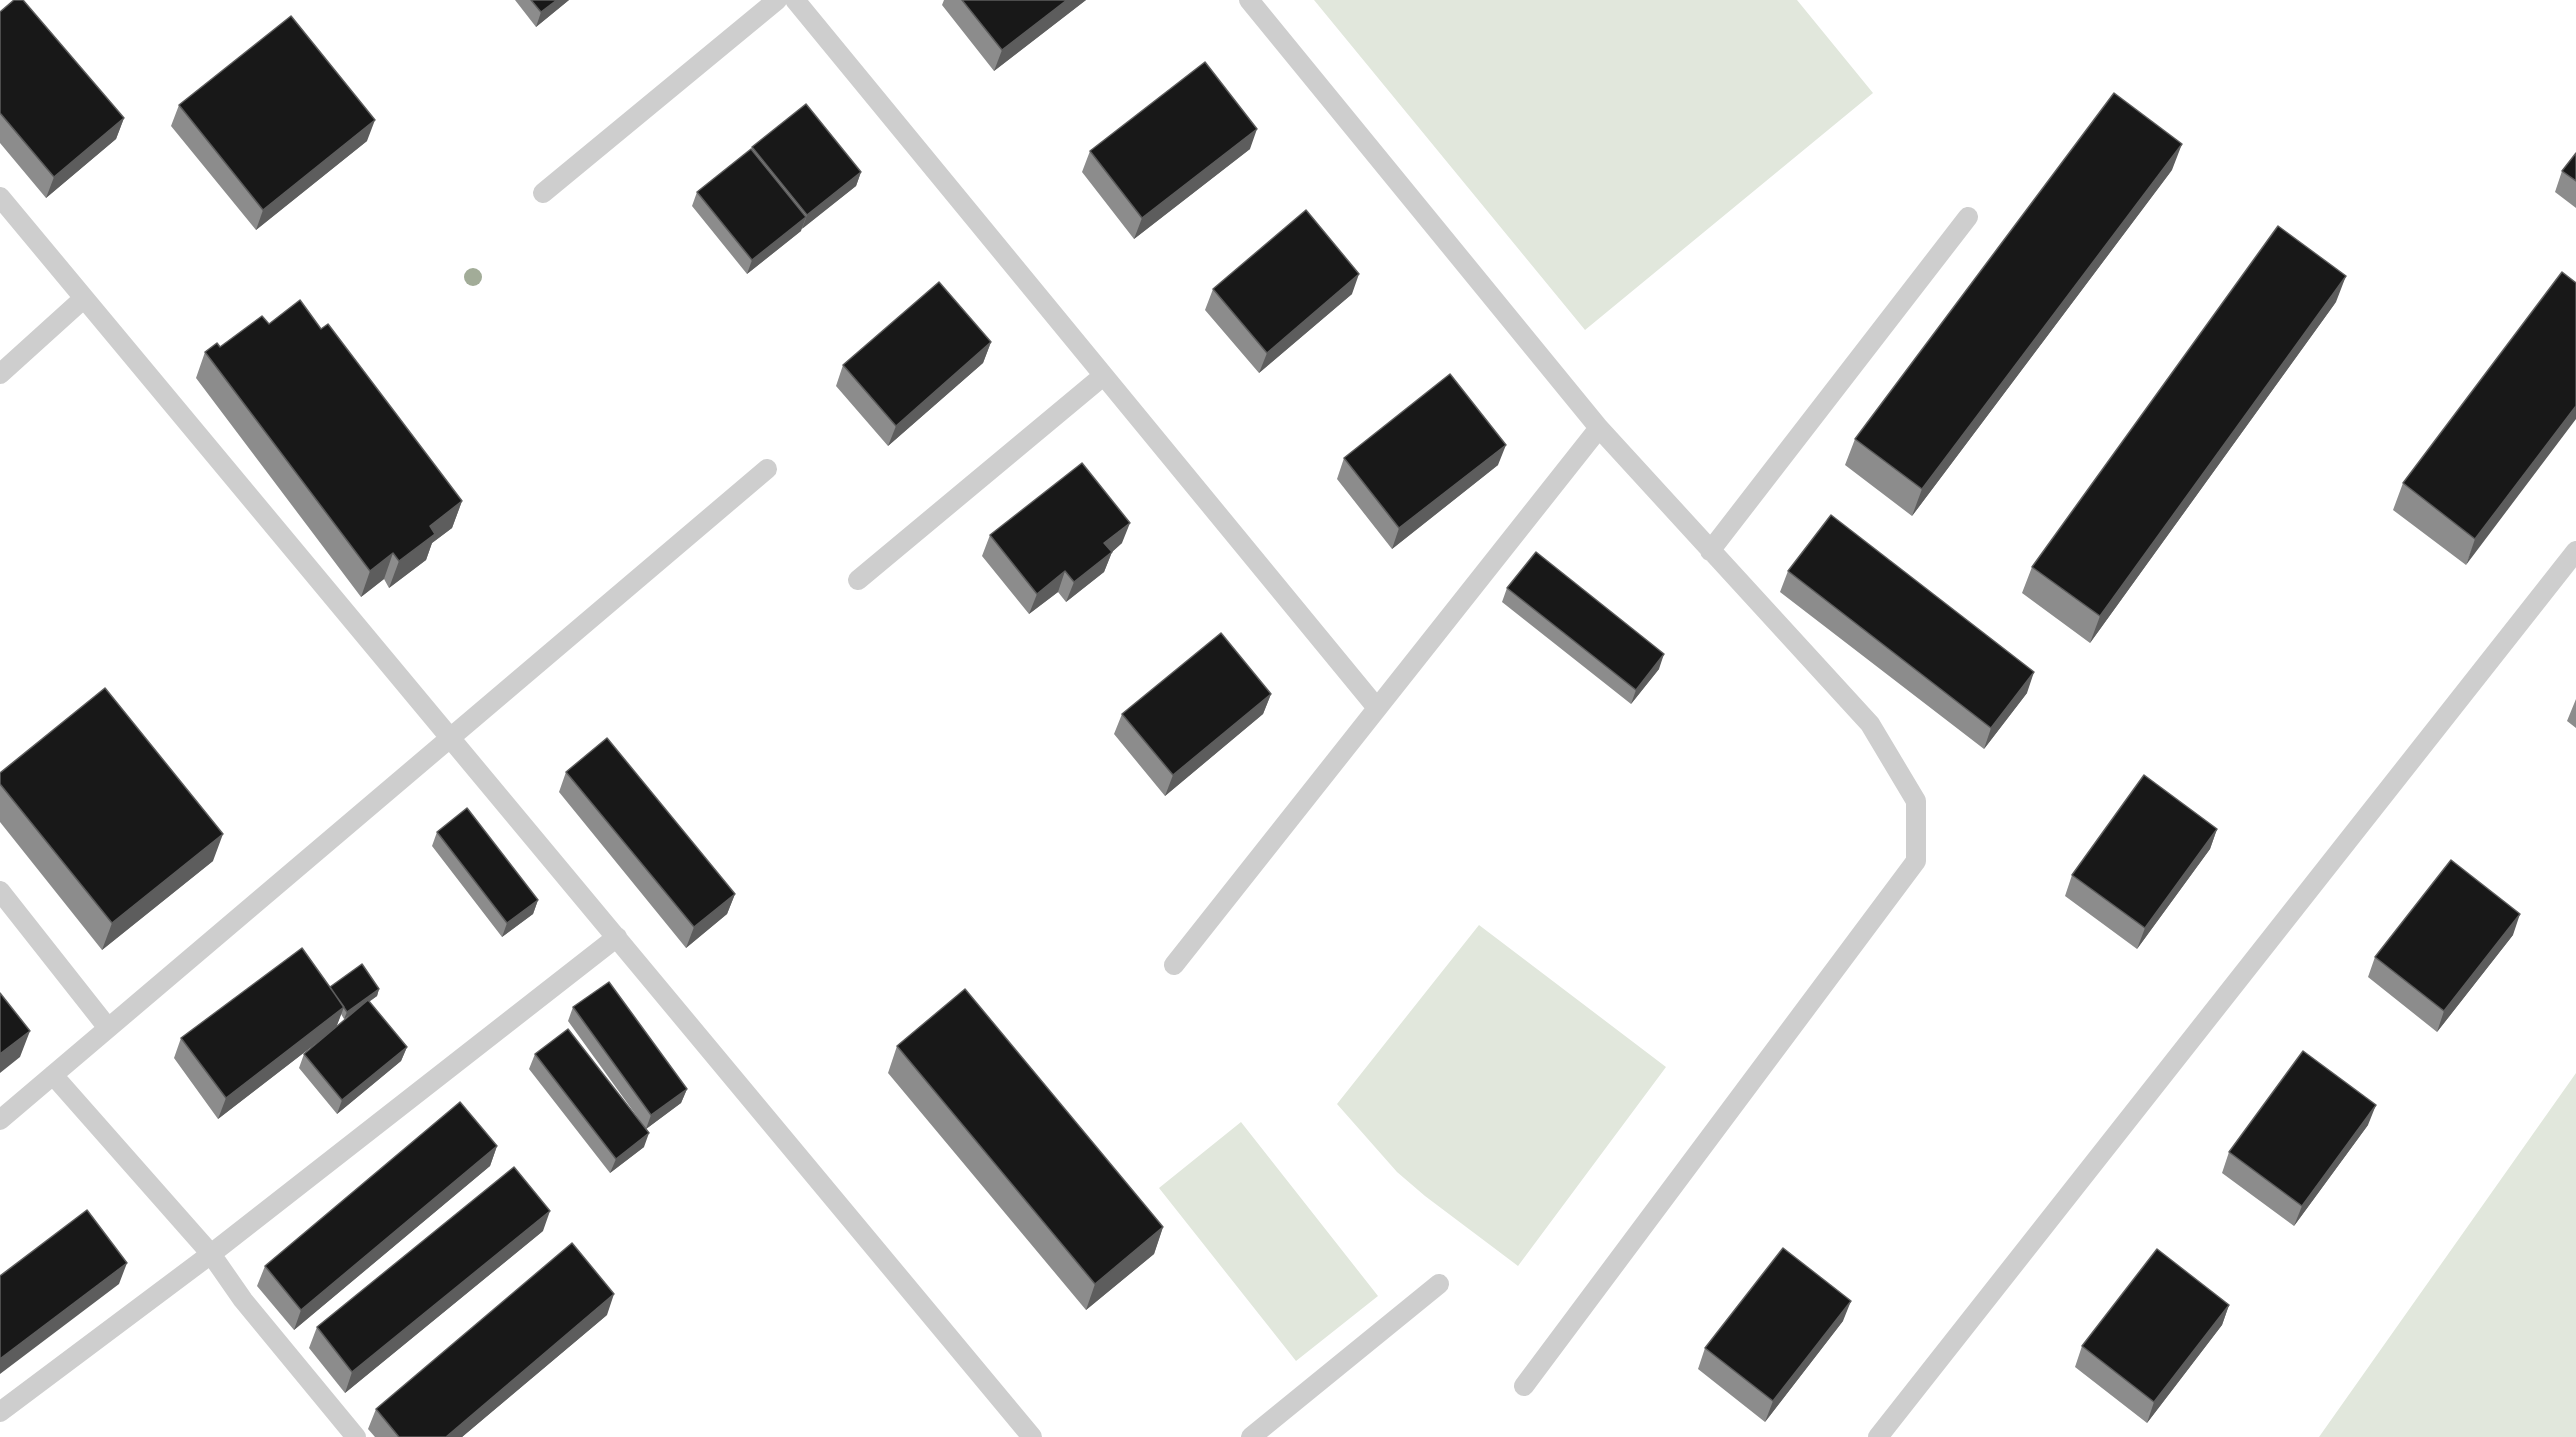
<!DOCTYPE html>
<style>
body{margin:0}
canvas{display:block;background:#fff}
</style>
<canvas width="2576" height="1437"></canvas>
<script>
const context = document.querySelector('canvas').getContext('2d');
context.lineJoin = 'round';
function paint(path, color) { context.fillStyle = color; context.fill(path, 'evenodd'); }
function strokePath(path, color, width, dash) { context.strokeStyle = color; context.lineWidth = width; context.lineCap = dash ? 'butt' : 'round'; context.setLineDash(dash || []); context.stroke(path); }
paint(new Path2D(`
 M 1314,0 L 1797,0 L 1873,93 L 1585,330 Z
 M 1479,925 L 1666,1067 L 1518,1266 L 1425,1196 L 1397,1172 L 1337,1104 Z
 M 2576,1073 L 2576,1437 L 2319,1437 Z
 M 1241,1122 L 1378,1296 L 1296,1361 L 1159,1188 Z`), '#e1e7dc');
strokePath(new Path2D(`
 M 795,0 L 1377,708
 M 1249,0 L 1599,428 L 1870,724 L 1916,801 L 1916,861 L 1524,1386
 M 543,193 L 777,0
 M 0,197 L 1032,1437
 M 0,374 L 83,299
 M 1710,551 L 1968,217
 M 858,580 L 1103,376
 M 0,891 L 108,1028
 M 1174,965 L 1599,428
 M 53,1075 L 211,1254 L 243,1300 L 356,1437
 M 0,1120 L 767,469
 M 0,1412 L 211,1254 L 617,937
 M 1251,1437 L 1439,1284
 M 1878,1437 L 2576,551`), '#cecece', 20);
context.fillStyle = '#a2ac98';
for (const [x, y] of [
 [473,277]
]) { context.beginPath(); context.arc(x, y, 9, 0, 2 * Math.PI); context.fill(); }
paint(new Path2D(`
 M 515,0 L 569,0 L 536,27 Z
 M 944,0 L 1086,0 L 994,71 L 942,5 Z
 M 0,12 L 124,118 L 116,139 L 46,198 L 0,143 Z
 M 179,105 L 367,141 L 256,230 L 171,126 Z
 M 752,147 L 861,172 L 856,186 L 801,229 L 801,231 L 747,274 L 692,206 L 697,192 L 751,150 Z
 M 1250,149 L 1134,239 L 1082,172 L 1090,151 Z
 M 2576,153 L 2576,208 L 2555,192 L 2562,171 Z
 M 2172,170 L 1912,516 L 1845,465 L 1855,439 Z
 M 2576,283 L 2466,565 L 2393,510 L 2403,483 Z
 M 1213,289 L 1352,294 L 1259,373 L 1205,310 Z
 M 2336,302 L 2090,643 L 2022,593 L 2032,567 Z
 M 269,324 L 321,329 L 462,501 L 452,528 L 432,543 L 426,560 L 389,588 L 384,579 L 361,597 L 196,378 L 205,352 L 220,347 Z
 M 991,342 L 983,363 L 888,446 L 836,386 L 843,365 Z
 M 1344,458 L 1498,465 L 1392,549 L 1337,479 Z
 M 990,535 L 1122,543 L 1112,552 L 1104,572 L 1066,602 L 1058,592 L 1029,614 L 982,556 Z
 M 1788,571 L 2027,693 L 1984,749 L 1780,592 Z
 M 1507,588 L 1659,669 L 1631,704 L 1502,602 Z
 M 1271,694 L 1263,714 L 1165,796 L 1114,734 L 1122,714 Z
 M 2576,699 L 2576,728 L 2567,721 Z
 M 566,772 L 735,894 L 727,914 L 686,948 L 559,792 Z
 M 0,773 L 213,861 L 102,950 L 0,822 Z
 M 2217,829 L 2210,849 L 2137,949 L 2065,896 L 2072,875 Z
 M 437,832 L 538,900 L 533,914 L 502,937 L 432,846 Z
 M 2513,935 L 2437,1032 L 2368,977 L 2375,957 Z
 M 330,987 L 379,989 L 377,996 L 369,1002 L 407,1047 L 401,1061 L 337,1114 L 299,1068 L 304,1054 L 328,1034 L 218,1119 L 174,1058 L 181,1038 ZM 354,1012 L 336,1027 L 341,1014 L 344,1019 Z
 M 573,1007 L 687,1089 L 681,1103 L 646,1129 L 568,1021 Z
 M 897,1046 L 1163,1227 L 1154,1254 L 1086,1310 L 888,1073 Z
 M 535,1054 L 644,1147 L 610,1173 L 529,1069 Z
 M 2368,1125 L 2294,1226 L 2222,1173 L 2229,1152 Z
 M 497,1146 L 490,1166 L 294,1330 L 257,1286 L 265,1266 Z
 M 543,1231 L 345,1393 L 309,1348 L 317,1327 Z
 M 2229,1305 L 2222,1325 L 2147,1423 L 2075,1367 L 2082,1346 Z
 M 607,1315 L 462,1437 L 375,1437 L 368,1429 L 376,1409 Z
 M 1843,1321 L 1765,1422 L 1698,1369 L 1705,1348 Z`), '#8c8c8c');
paint(new Path2D(`
 M 557,0 L 569,0 L 536,27 L 541,12 Z
 M 1067,0 L 1086,0 L 994,71 L 1002,50 Z
 M 124,118 L 116,139 L 46,198 L 54,177 Z
 M 375,120 L 367,141 L 256,230 L 263,210 Z
 M 1257,129 L 1250,149 L 1134,239 L 1142,218 Z
 M 2182,144 L 2172,170 L 1912,516 L 1922,489 Z
 M 861,172 L 856,186 L 802,229 L 807,215 Z
 M 806,217 L 801,231 L 747,274 L 752,260 Z
 M 1359,274 L 1352,294 L 1259,373 L 1267,353 Z
 M 2346,276 L 2336,302 L 2090,643 L 2100,616 Z
 M 991,342 L 983,363 L 888,446 L 896,426 Z
 M 2576,406 L 2576,419 L 2466,565 L 2475,539 Z
 M 1506,445 L 1498,465 L 1392,549 L 1399,528 Z
 M 462,501 L 452,528 L 432,543 L 426,560 L 389,588 L 399,561 L 430,526 Z
 M 1130,523 L 1122,543 L 1112,552 L 1104,572 L 1066,602 L 1074,582 L 1104,543 Z
 M 393,553 L 384,579 L 361,597 L 370,571 Z
 M 1065,571 L 1058,592 L 1029,614 L 1037,594 Z
 M 1664,654 L 1659,669 L 1631,704 L 1636,690 Z
 M 2034,672 L 2027,693 L 1984,749 L 1991,728 Z
 M 1271,694 L 1263,714 L 1165,796 L 1173,775 Z
 M 2217,829 L 2210,849 L 2137,949 L 2145,928 Z
 M 223,834 L 213,861 L 102,950 L 112,923 Z
 M 735,894 L 727,914 L 686,948 L 694,927 Z
 M 538,900 L 533,914 L 502,937 L 507,923 Z
 M 2520,914 L 2513,935 L 2437,1032 L 2444,1011 Z
 M 379,989 L 377,996 L 344,1019 L 347,1012 Z
 M 344,1007 L 336,1028 L 218,1119 L 226,1098 Z
 M 30,1031 L 20,1057 L 0,1073 L 0,1054 Z
 M 407,1047 L 401,1061 L 337,1114 L 342,1100 Z
 M 687,1089 L 681,1103 L 646,1129 L 651,1115 Z
 M 2376,1105 L 2368,1125 L 2294,1226 L 2302,1206 Z
 M 649,1133 L 644,1147 L 610,1173 L 616,1159 Z
 M 497,1146 L 490,1166 L 294,1330 L 301,1310 Z
 M 550,1211 L 543,1231 L 345,1393 L 352,1372 Z
 M 1163,1227 L 1154,1254 L 1086,1310 L 1095,1284 Z
 M 127,1263 L 119,1284 L 0,1374 L 0,1359 Z
 M 614,1294 L 607,1315 L 462,1437 L 446,1437 Z
 M 1851,1301 L 1843,1321 L 1765,1422 L 1773,1401 Z
 M 2229,1305 L 2222,1325 L 2147,1423 L 2154,1402 Z`), '#5d5d5d');
const building = new Path2D(`
 M 14,0 L 23,0 L 124,118 L 54,177 L 0,113 L 0,12 Z
 M 531,0 L 557,0 L 541,12 Z
 M 962,0 L 1067,0 L 1002,50 Z
 M 291,16 L 375,120 L 263,210 L 179,105 Z
 M 1205,62 L 1257,129 L 1142,218 L 1090,151 Z
 M 2114,93 L 2182,144 L 1922,489 L 1855,439 Z
 M 806,104 L 861,172 L 807,215 L 752,147 Z
 M 751,149 L 806,217 L 752,260 L 697,192 Z
 M 2576,153 L 2576,181 L 2562,171 Z
 M 1306,210 L 1359,274 L 1267,353 L 1213,289 Z
 M 2278,226 L 2346,276 L 2100,616 L 2032,567 Z
 M 2562,272 L 2576,283 L 2576,406 L 2475,539 L 2403,483 Z
 M 939,282 L 991,342 L 896,426 L 843,365 Z
 M 300,300 L 321,329 L 328,324 L 462,501 L 430,526 L 435,534 L 399,561 L 393,553 L 370,571 L 205,352 L 217,343 L 220,347 L 262,316 L 269,324 Z
 M 1450,374 L 1506,445 L 1399,528 L 1344,458 Z
 M 1082,463 L 1130,523 L 1104,543 L 1112,552 L 1074,582 L 1065,571 L 1037,594 L 990,535 Z
 M 1831,515 L 2034,672 L 1991,728 L 1788,571 Z
 M 1536,552 L 1664,654 L 1636,690 L 1507,588 Z
 M 1221,633 L 1271,694 L 1173,775 L 1122,714 Z
 M 105,688 L 223,834 L 112,923 L 0,784 L 0,773 Z
 M 607,738 L 735,894 L 694,927 L 566,772 Z
 M 2144,775 L 2217,829 L 2145,928 L 2072,875 Z
 M 467,808 L 538,900 L 507,923 L 437,832 Z
 M 2451,860 L 2520,914 L 2444,1011 L 2375,957 Z
 M 302,948 L 344,1007 L 226,1098 L 181,1038 Z
 M 362,964 L 379,989 L 347,1012 L 330,987 Z
 M 609,982 L 687,1089 L 651,1115 L 573,1007 Z
 M 965,989 L 1163,1227 L 1095,1284 L 897,1046 Z
 M 0,993 L 30,1031 L 0,1054 Z
 M 368,1000 L 407,1047 L 342,1100 L 304,1054 Z
 M 568,1029 L 649,1133 L 616,1159 L 535,1054 Z
 M 2303,1051 L 2376,1105 L 2302,1206 L 2229,1152 Z
 M 460,1102 L 497,1146 L 301,1310 L 265,1266 Z
 M 514,1167 L 550,1211 L 352,1372 L 317,1327 Z
 M 87,1210 L 127,1263 L 0,1359 L 0,1276 Z
 M 572,1243 L 614,1294 L 446,1437 L 399,1437 L 376,1409 Z
 M 1783,1248 L 1851,1301 L 1773,1401 L 1705,1348 Z
 M 2157,1249 L 2229,1305 L 2154,1402 L 2082,1346 Z`);
paint(building, '#181818');
strokePath(building, '#5d5d5d', 1.5);
</script>
